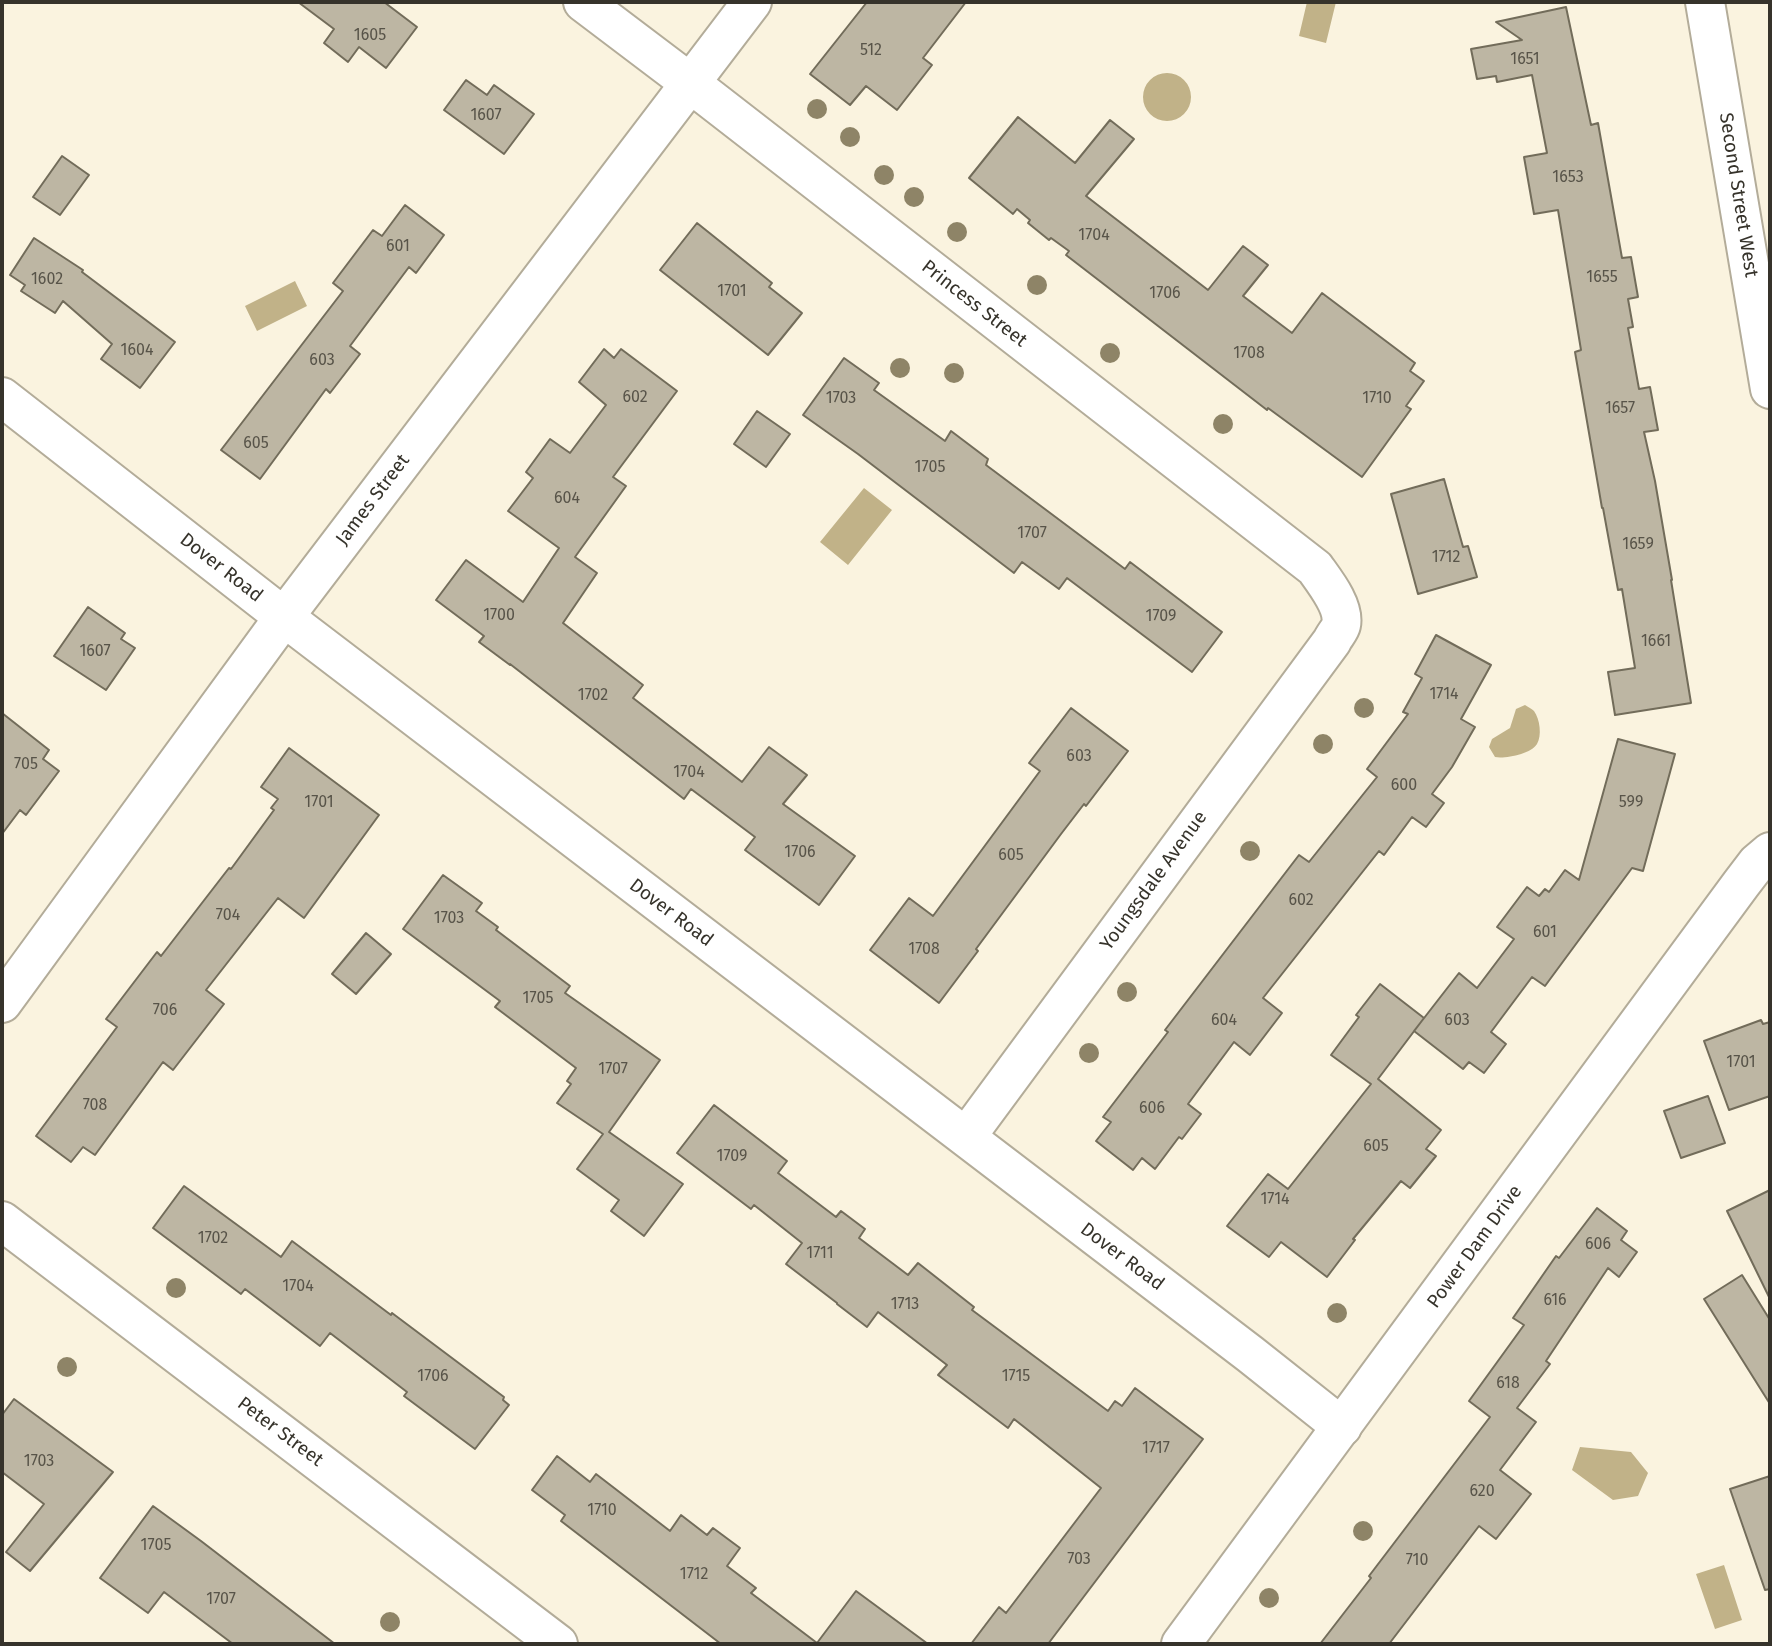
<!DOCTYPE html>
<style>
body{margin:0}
#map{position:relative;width:1772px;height:1646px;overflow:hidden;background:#faf3df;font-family:"Fira Sans",sans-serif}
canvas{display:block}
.frame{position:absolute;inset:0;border:4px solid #36332b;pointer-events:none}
</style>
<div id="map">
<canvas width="1772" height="1646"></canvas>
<div class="frame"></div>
</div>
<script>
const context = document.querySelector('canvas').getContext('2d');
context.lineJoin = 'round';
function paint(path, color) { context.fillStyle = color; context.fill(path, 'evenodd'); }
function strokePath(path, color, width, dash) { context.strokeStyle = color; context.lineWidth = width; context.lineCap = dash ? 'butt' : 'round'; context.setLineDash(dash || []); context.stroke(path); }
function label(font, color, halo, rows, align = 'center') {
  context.font = font + ' "Fira Sans",sans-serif'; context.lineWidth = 5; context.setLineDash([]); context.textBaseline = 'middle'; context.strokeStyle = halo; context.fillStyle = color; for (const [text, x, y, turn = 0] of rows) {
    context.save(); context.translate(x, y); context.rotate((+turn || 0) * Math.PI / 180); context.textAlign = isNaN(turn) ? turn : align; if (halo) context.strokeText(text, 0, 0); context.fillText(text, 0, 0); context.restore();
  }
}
paint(new Path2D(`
 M 1307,2 L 1336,2 L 1326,43 L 1299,36 Z
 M1143 97a24 24 0 1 1 48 0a24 24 0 1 1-48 0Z
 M 295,281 L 307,306 L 257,331 L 245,306 Z
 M 864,488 L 892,510 L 848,565 L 820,542 Z
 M 1525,705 C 1528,707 1532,709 1534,711 C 1540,719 1542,736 1537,744 C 1531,754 1505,759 1495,757 L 1489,747 L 1492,739 L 1510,728 L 1516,709 Z
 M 1580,1447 L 1631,1452 L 1648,1473 L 1638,1496 L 1613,1500 L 1572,1470 Z
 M 1724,1565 L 1742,1620 L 1715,1629 L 1696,1574 Z`), '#c1b288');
const building = new Path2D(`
 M 298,2 L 384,2 L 417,27 L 386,68 L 359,47 L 348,62 L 324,43 L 334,29 Z
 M 867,2 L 966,2 L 923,58 L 932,65 L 897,110 L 866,86 L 850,105 L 810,74 Z
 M 1566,7 L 1591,125 L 1598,123 L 1622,258 L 1631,257 L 1638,297 L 1628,299 L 1633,327 L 1628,328 L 1639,389 L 1650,387 L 1658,430 L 1644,432 L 1655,481 L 1672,580 L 1671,580 L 1691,703 L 1615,715 L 1608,672 L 1635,668 L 1622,589 L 1618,590 L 1603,508 L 1602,508 L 1575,352 L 1581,350 L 1558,210 L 1534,214 L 1524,157 L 1547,153 L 1532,75 L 1497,82 L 1496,76 L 1477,79 L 1471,49 L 1522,40 L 1496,22 Z
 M 466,80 L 487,95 L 494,85 L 534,114 L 504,154 L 444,110 Z
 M 1018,117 L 1075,163 L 1110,120 L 1134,139 L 1086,196 L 1208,290 L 1243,246 L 1268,265 L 1243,296 L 1292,333 L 1322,293 L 1415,363 L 1410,371 L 1424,381 L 1406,406 L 1411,409 L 1362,477 L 1268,408 L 1267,410 L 1066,255 L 1069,251 L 1051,238 L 1049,240 L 1028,223 L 1030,220 L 1017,209 L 1013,214 L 969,178 Z
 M 62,156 L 89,175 L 60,215 L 33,197 Z
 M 405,205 L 444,235 L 416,273 L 409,267 L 350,346 L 360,354 L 330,393 L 326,389 L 260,479 L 221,450 L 343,291 L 333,283 L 373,230 L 382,236 Z
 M 697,223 L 772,283 L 769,287 L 802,313 L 768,355 L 660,270 Z
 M 34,238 L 83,270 L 82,272 L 175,342 L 140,388 L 101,359 L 112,344 L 63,301 L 55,313 L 21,291 L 25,285 L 10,275 Z
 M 604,349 L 614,358 L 621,349 L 677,391 L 613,477 L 626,486 L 575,557 L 597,573 L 563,623 L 643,685 L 633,698 L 742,782 L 769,747 L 807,775 L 783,804 L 855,856 L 819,905 L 745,850 L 755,837 L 691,789 L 684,799 L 510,664 L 510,665 L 479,642 L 484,636 L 436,600 L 466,560 L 523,602 L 559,548 L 508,511 L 533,478 L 526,472 L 550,439 L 570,453 L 606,405 L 579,382 Z
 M 844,358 L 879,383 L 874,390 L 945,441 L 951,431 L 988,459 L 986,465 L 1125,569 L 1130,562 L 1222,632 L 1192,672 L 1067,578 L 1059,589 L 1022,562 L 1014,573 L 858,454 L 803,415 Z
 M 757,411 L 790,434 L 766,467 L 734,444 Z
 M 1444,479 L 1463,547 L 1468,546 L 1477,577 L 1418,594 L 1391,494 Z
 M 88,607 L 125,633 L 121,639 L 135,648 L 106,690 L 54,656 Z
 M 1436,635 L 1491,665 L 1461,719 L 1475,727 L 1452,767 L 1432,794 L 1444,803 L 1426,827 L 1412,817 L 1384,855 L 1379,851 L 1263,998 L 1282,1013 L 1250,1055 L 1234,1042 L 1188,1104 L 1201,1114 L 1182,1139 L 1179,1137 L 1155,1169 L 1142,1158 L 1133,1170 L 1096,1141 L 1111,1122 L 1103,1117 L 1168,1032 L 1165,1030 L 1299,855 L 1309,862 L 1377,777 L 1367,769 L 1408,714 L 1403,712 L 1422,678 L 1415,674 Z
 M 1071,708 L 1128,751 L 1086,806 L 1084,804 L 1061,834 L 976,949 L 978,951 L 939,1003 L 870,950 L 909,898 L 933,916 L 1040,771 L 1029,763 Z
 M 2,713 L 49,750 L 43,759 L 59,771 L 26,815 L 20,810 L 2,834 Z
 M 1618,739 L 1675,754 L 1643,871 L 1632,868 L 1545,986 L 1532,977 L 1491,1032 L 1506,1044 L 1484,1073 L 1469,1062 L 1463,1069 L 1414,1031 L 1459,973 L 1477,988 L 1514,939 L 1497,927 L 1527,887 L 1539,896 L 1545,889 L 1549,892 L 1565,870 L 1579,880 Z
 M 289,748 L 379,815 L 304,918 L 278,898 L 206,990 L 224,1004 L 173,1070 L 163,1062 L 95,1155 L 83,1147 L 71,1162 L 36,1136 L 117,1027 L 106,1019 L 157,952 L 161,956 L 229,868 L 231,869 L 274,810 L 271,808 L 278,799 L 261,787 Z
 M 443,875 L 482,903 L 476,911 L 498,927 L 496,930 L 570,986 L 565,993 L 660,1060 L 609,1132 L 683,1184 L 644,1236 L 611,1211 L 619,1200 L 577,1169 L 603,1134 L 557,1103 L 571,1084 L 567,1081 L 576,1068 L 495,1007 L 500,1001 L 403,929 Z
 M 366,933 L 391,954 L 356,994 L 332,974 Z
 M 1380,984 L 1424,1018 L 1378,1079 L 1441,1130 L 1426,1149 L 1436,1156 L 1410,1188 L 1401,1181 L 1353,1239 L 1355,1240 L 1327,1277 L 1281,1242 L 1269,1257 L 1227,1226 L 1268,1174 L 1288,1189 L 1371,1084 L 1331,1055 L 1359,1017 L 1356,1015 Z
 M 1761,1020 L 1763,1024 L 1770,1022 L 1770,1096 L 1729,1110 L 1704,1041 Z
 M 1708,1096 L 1725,1143 L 1681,1158 L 1664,1111 Z
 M 714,1105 L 787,1161 L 778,1173 L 836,1217 L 841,1211 L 865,1229 L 859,1238 L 908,1275 L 918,1263 L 974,1307 L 972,1310 L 1108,1411 L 1115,1401 L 1122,1406 L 1135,1388 L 1203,1439 L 1048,1644 L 971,1644 L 999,1607 L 1006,1613 L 1101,1488 L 1014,1419 L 1008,1428 L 938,1375 L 947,1365 L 878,1312 L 867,1327 L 837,1304 L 837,1303 L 786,1264 L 802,1243 L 754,1205 L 751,1209 L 677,1153 Z
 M 184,1186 L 281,1257 L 292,1241 L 391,1315 L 392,1313 L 504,1397 L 503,1400 L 509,1405 L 475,1449 L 404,1396 L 407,1392 L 330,1333 L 320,1346 L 245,1289 L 241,1294 L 153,1228 Z
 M 1770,1190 L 1770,1299 L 1727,1211 Z
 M 1597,1208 L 1627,1231 L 1621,1240 L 1637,1252 L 1619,1277 L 1608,1268 L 1546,1361 L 1550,1364 L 1517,1408 L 1536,1422 L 1500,1470 L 1531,1494 L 1496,1539 L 1479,1526 L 1389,1644 L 1320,1644 L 1371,1578 L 1369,1576 L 1490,1417 L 1469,1401 L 1524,1325 L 1513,1318 L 1556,1256 L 1559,1258 Z
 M 1742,1275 L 1770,1320 L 1770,1404 L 1704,1299 Z
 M 14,1399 L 113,1472 L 30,1571 L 6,1552 L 44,1504 L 2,1472 L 2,1415 Z
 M 557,1456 L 590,1482 L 596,1474 L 670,1531 L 681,1515 L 707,1535 L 713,1528 L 740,1548 L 727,1566 L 756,1588 L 751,1593 L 817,1643 L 856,1591 L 928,1644 L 721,1644 L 561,1521 L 565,1515 L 532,1490 Z
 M 1770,1476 L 1770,1589 L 1765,1590 L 1730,1489 Z
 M 153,1506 L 201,1541 L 335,1644 L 233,1644 L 164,1592 L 148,1613 L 100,1578 Z`);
paint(building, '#bdb6a3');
strokePath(building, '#726c5a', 2);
const minor = new Path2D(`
 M 583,2 L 690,83 L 1315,568 C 1325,582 1345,607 1341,625 C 1340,630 1334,636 1332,641 L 966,1137
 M 2,397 L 284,617 L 1250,1354 L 1342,1427
 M 2,1003 L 284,617 L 752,2
 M 2,1221 L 558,1644`);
const major = new Path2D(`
 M 1705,2 L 1770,389
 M 1181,1644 L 1741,884 L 1757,863 L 1770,852`);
strokePath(minor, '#b3ac99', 42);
strokePath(major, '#b3ac99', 42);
strokePath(minor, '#fff', 38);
strokePath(major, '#fff', 38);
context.fillStyle = '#8e8467';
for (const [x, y] of [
 [817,109],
 [850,137],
 [884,175],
 [914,197],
 [957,232],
 [1037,285],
 [1110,353],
 [900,368],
 [954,373],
 [1223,424],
 [1364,708],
 [1323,744],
 [1250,851],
 [1127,992],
 [1089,1053],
 [176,1288],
 [1337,1313],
 [67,1367],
 [1363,1531],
 [1269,1598],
 [390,1622]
]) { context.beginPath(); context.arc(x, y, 10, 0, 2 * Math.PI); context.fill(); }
label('16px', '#585449', null, [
 ["1605",370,36],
 ["512",871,51],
 ["1651",1525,60],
 ["1607",486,116],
 ["1653",1568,178],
 ["1704",1094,236],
 ["601",398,247],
 ["1655",1602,278],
 ["1602",47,280],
 ["1701",732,292],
 ["1706",1165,294],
 ["1604",137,351],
 ["1708",1249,354],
 ["603",322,361],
 ["602",635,398],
 ["1703",841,399],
 ["1710",1377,399],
 ["1657",1620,409],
 ["605",256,444],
 ["1705",930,468],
 ["604",567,499],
 ["1707",1032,534],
 ["1659",1638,545],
 ["1712",1446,558],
 ["1700",499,616],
 ["1709",1161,617],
 ["1661",1656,642],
 ["1607",95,652],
 ["1714",1444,695],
 ["1702",593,696],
 ["603",1079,757],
 ["705",26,765],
 ["1704",689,773],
 ["600",1404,786],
 ["1701",319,803],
 ["599",1631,803],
 ["1706",800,853],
 ["605",1011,856],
 ["602",1301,901],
 ["704",228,916],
 ["1703",449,919],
 ["601",1545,933],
 ["1708",924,950],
 ["1705",538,999],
 ["706",165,1011],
 ["604",1224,1021],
 ["603",1457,1021],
 ["1701",1741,1063],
 ["1707",613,1070],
 ["708",95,1106],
 ["606",1152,1109],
 ["605",1376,1147],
 ["1709",732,1157],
 ["1714",1275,1200],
 ["1702",213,1239],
 ["606",1598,1245],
 ["1711",820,1254],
 ["1704",298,1287],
 ["616",1555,1301],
 ["1713",905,1305],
 ["1706",433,1377],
 ["1715",1016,1377],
 ["618",1508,1384],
 ["1717",1156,1449],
 ["1703",39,1462],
 ["620",1482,1492],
 ["1710",602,1511],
 ["1705",156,1546],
 ["703",1079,1560],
 ["710",1417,1561],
 ["1712",694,1575],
 ["1707",221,1600]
]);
label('19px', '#36332b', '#fff', [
 ["Second Street West",1738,195,81],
 ["Princess Street",974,304,38],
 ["James Street",373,500,-53],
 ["Dover Road",221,568,38],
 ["Youngsdale Avenue",1154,881,-54],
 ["Dover Road",671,913,37],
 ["Power Dam Drive",1475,1247,-54],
 ["Dover Road",1122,1257,37],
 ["Peter Street",280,1432,37]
]);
</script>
